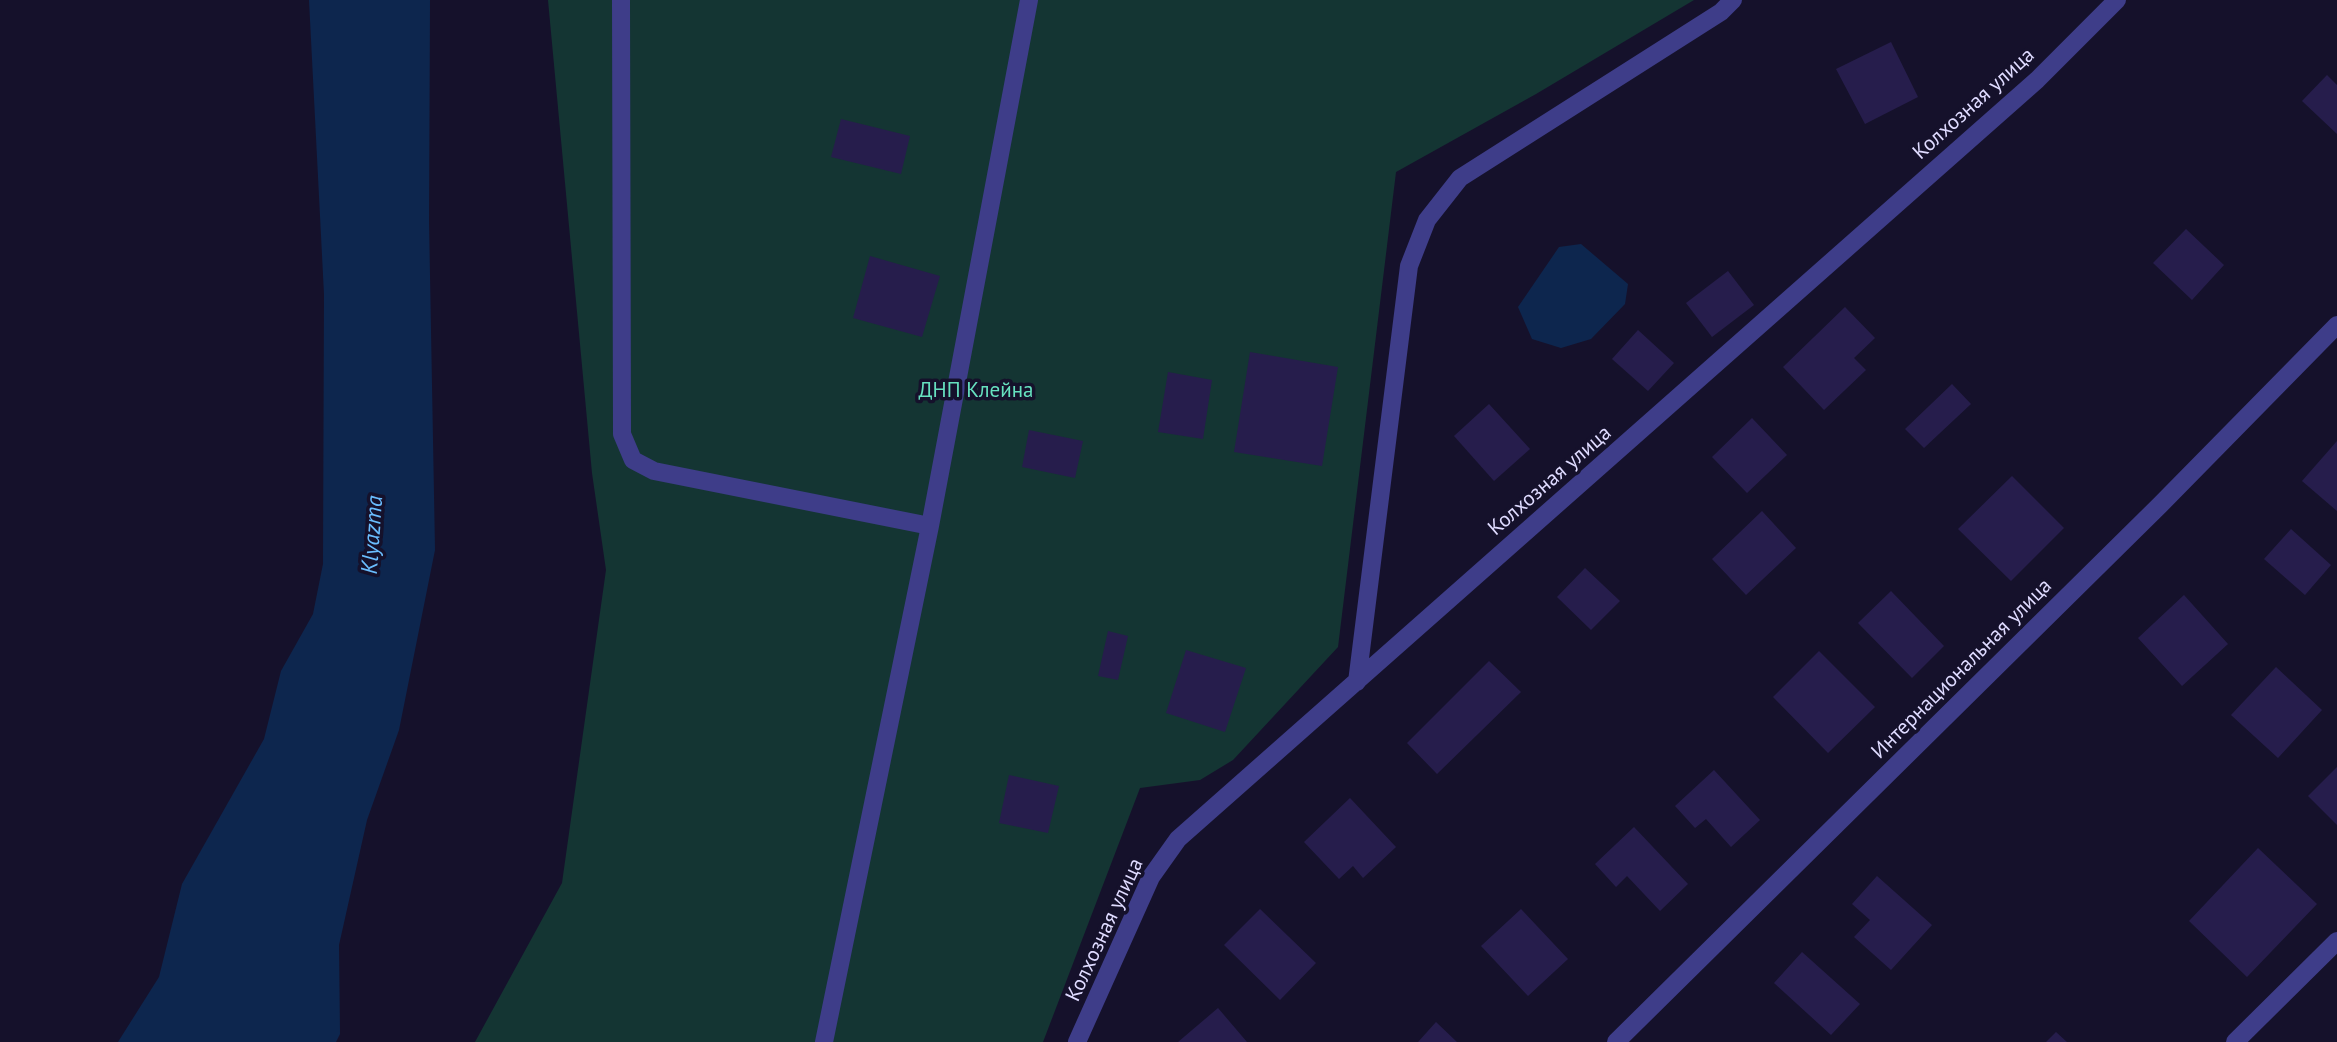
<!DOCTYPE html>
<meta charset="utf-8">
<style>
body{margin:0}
canvas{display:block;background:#15112b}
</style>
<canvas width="2337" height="1042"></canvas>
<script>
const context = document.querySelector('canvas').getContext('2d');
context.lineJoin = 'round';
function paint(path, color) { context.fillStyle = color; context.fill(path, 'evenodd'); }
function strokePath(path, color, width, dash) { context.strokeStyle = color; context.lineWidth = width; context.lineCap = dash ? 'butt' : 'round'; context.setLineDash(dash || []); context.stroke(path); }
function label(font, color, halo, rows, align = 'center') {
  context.font = font + ' "PT Sans",sans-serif'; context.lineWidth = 7; context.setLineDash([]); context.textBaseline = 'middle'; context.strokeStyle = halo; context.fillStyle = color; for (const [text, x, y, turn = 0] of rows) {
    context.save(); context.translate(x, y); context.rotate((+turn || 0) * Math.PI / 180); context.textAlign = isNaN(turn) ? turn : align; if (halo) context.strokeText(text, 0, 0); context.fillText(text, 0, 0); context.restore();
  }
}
paint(new Path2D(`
 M 548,0 L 1694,0 L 1536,94 L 1396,172 L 1338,647 L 1233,760 L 1200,780 L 1140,788 L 1043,1042 L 475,1042 L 562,883 L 606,570 L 592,473 Z`), '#143533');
paint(new Path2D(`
 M 309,0 L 430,0 L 429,221 L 435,550 L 399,730 L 367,820 L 339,945 L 340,1034 L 336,1042 L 118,1042 L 159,977 L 182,884 L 264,739 L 281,671 L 313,614 L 323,564 L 324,294 Z
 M 1581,244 L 1628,284 L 1625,304 L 1591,339 L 1561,348 L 1532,339 L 1518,307 L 1559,247 Z`), '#0d264e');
paint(new Path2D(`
 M 1891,42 L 1918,97 L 1865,124 L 1836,69 Z
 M 2327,75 L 2337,85 L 2337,134 L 2302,101 Z
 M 841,119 L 910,136 L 901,174 L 831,157 Z
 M 2186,229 L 2224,265 L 2192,300 L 2153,263 Z
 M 870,256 L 940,276 L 922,337 L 853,318 Z
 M 1728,271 L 1754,305 L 1712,337 L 1686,303 Z
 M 1845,307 L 1875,338 L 1854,358 L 1866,370 L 1824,410 L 1783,367 Z
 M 1638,330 L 1674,363 L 1648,391 L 1612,359 Z
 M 1250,352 L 1338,367 L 1322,466 L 1234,452 Z
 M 1168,372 L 1212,380 L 1203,439 L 1158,432 Z
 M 1952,384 L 1971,404 L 1924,448 L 1905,429 Z
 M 1489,404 L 1530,449 L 1494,481 L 1454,436 Z
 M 1752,418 L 1787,455 L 1747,493 L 1712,457 Z
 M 1029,430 L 1083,441 L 1075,478 L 1022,467 Z
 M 2337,441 L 2337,511 L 2302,481 Z
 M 2012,476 L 2064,528 L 2011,581 L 1958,529 Z
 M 1762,511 L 1796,548 L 1746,595 L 1712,559 Z
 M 2291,529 L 2331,565 L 2305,595 L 2264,559 Z
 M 1585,568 L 1620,601 L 1591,630 L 1557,597 Z
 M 1891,591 L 1944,646 L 1912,678 L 1858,623 Z
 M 2184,595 L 2228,644 L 2182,686 L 2138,638 Z
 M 1108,631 L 1128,636 L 1118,680 L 1098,676 Z
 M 1186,650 L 1246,668 L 1225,732 L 1166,713 Z
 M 1819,651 L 1875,707 L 1828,753 L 1773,697 Z
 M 1489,661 L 1521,692 L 1437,774 L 1407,743 Z
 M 2276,667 L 2322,710 L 2278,758 L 2231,715 Z
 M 2337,767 L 2337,825 L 2308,796 Z
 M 1714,770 L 1760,820 L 1731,847 L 1706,819 L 1695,828 L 1675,806 Z
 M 1009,775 L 1059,786 L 1048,833 L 999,823 Z
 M 1350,798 L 1396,847 L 1363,878 L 1353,866 L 1339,879 L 1304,842 Z
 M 1634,827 L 1688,884 L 1660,911 L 1627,876 L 1616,887 L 1595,864 Z
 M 2258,848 L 2317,904 L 2247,977 L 2189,921 Z
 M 1877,876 L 1932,925 L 1891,970 L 1854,937 L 1870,920 L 1852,904 Z
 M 1260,909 L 1316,963 L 1280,1000 L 1224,945 Z
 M 1521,909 L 1568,959 L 1528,996 L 1481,946 Z
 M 1802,952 L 1860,1004 L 1831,1035 L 1774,983 Z
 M 1218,1008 L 1247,1042 L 1178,1042 Z
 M 1436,1022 L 1457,1042 L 1418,1042 Z
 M 2056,1032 L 2067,1042 L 2046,1042 Z`), '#261d4c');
strokePath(new Path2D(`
 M 621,0 L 622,434 L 633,460 L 654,471 L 930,526
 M 1357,682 L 1409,266 L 1427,220 L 1460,178 L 1721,12 L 1733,0
 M 824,1042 L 930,526 L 1029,0
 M 1077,1042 L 1151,877 L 1178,839 L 2037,80 L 2117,0
 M 1616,1042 L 2160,505 L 2337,325
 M 2235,1042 L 2337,941`), '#3e3d89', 18);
label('21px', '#dfdbff', '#15112b', [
 ["Колхозная улица",1974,104,-42],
 ["Колхозная улица",1550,481,-41],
 ["Интернациональная улица",1962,669,-45],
 ["Колхозная улица",1105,930,-65]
]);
label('21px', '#66e0bf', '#15112b', [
 ["ДНП Клейна",976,391]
]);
label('italic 23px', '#6abdfe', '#15112b', [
 ["Klyazma",373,535,-86]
]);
</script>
